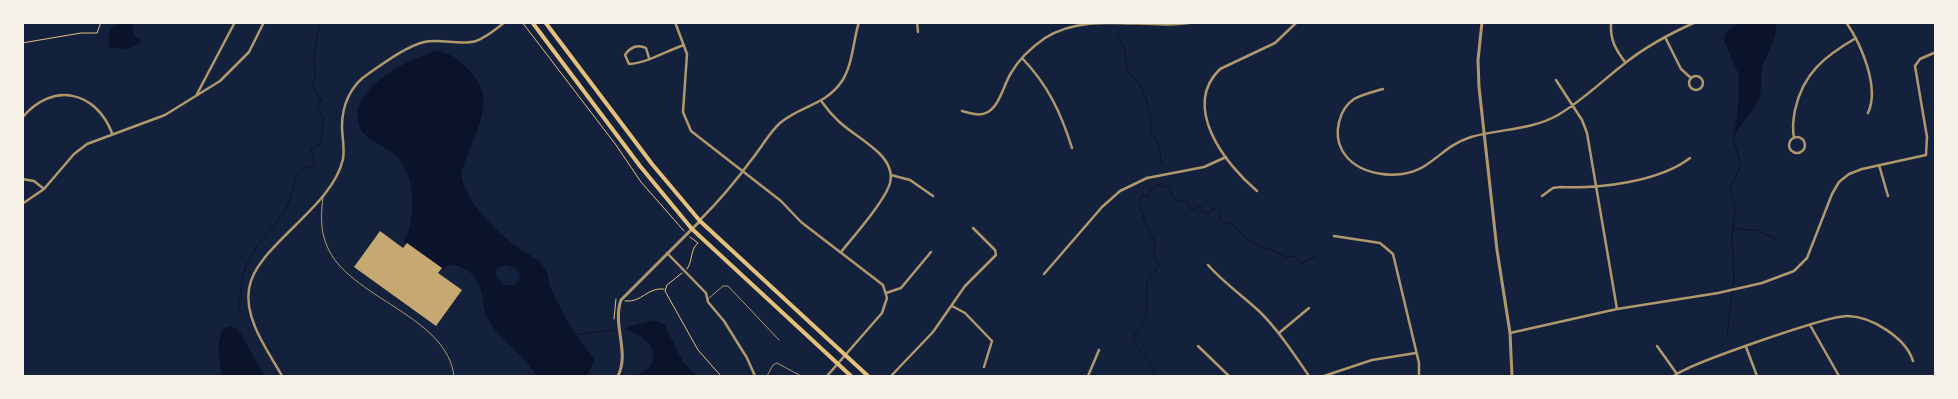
<!DOCTYPE html>
<style>
body{margin:0}
#map{position:relative;width:1958px;height:399px;overflow:hidden;background:#14213d;font-family:Montserrat,sans-serif}
canvas{display:block}
.frame{position:absolute;inset:0;border:24px solid #f6f1e7;pointer-events:none}
</style>
<div id="map">
<canvas width="1958" height="399"></canvas>
<div class="frame"></div>
</div>
<script>
const context = document.querySelector('canvas').getContext('2d');
context.lineJoin = 'round';
function paint(path, color) { context.fillStyle = color; context.fill(path, 'evenodd'); }
function strokePath(path, color, width, dash) { context.strokeStyle = color; context.lineWidth = width; context.lineCap = dash ? 'butt' : 'round'; context.setLineDash(dash || []); context.stroke(path); }
paint(new Path2D(`
 M 119,23 L 132,23 L 135,36 L 140,39 L 141,43 L 129,49 L 110,48 C 106,37 109,28 119,23 Z
 M 1742,23 L 1776,23 C 1779,38 1765,55 1762,70 C 1760,81 1763,91 1758,101 C 1750,115 1739,125 1733,139 L 1738,109 L 1739,75 L 1724,41 C 1724,31 1733,25 1742,23 Z
 M 437,51 C 449,52 461,61 469,70 C 497,100 478,124 467,157 C 464,164 460,172 462,179 C 469,205 496,231 517,247 C 526,253 537,258 544,267 C 549,273 548,282 551,289 C 563,314 576,339 595,359 L 587,376 L 536,376 C 525,355 503,343 490,323 C 481,309 485,288 473,275 C 466,268 458,265 448,265 L 442,270 L 404,242 C 416,218 417,175 395,155 C 378,140 357,141 357,112 C 364,82 409,58 437,51 ZM 507,265 L 516,269 L 520,274 L 519,281 L 513,285 L 505,285 L 495,275 L 497,268 Z
 M 653,320 L 664,324 L 683,362 L 697,376 L 636,376 L 650,367 C 660,347 644,336 627,330 L 627,327 Z
 M 229,326 L 238,329 L 265,376 L 222,376 L 218,347 L 222,330 Z`), '#0b132b');
strokePath(new Path2D(`
 M 1119,36 L 1124,48 L 1127,71 L 1140,84 L 1146,99 L 1151,118 L 1151,132 L 1158,143 L 1162,164
 M 1158,186 L 1169,187 L 1173,197 L 1179,202 L 1186,200 L 1191,210 L 1201,206 L 1203,212 L 1209,214 L 1211,210 L 1217,207 L 1220,211 L 1219,219 L 1224,222 L 1231,223 L 1250,242 L 1262,247 L 1264,250 L 1269,248 L 1286,257 L 1293,256 L 1302,263 L 1318,255
 M 1733,229 L 1757,230 L 1776,239
 M 237,314 C 242,299 240,282 245,268 C 254,244 275,228 287,206 C 293,195 293,179 300,170 L 313,166 L 315,163 L 311,149 L 320,144 C 323,130 326,119 317,106 L 321,100 L 312,85 L 316,75 L 314,63 L 317,33 L 321,22
 M 575,335 L 614,330
 M 1727,336 L 1734,278 L 1732,235 L 1735,207 L 1730,188 L 1741,165 L 1733,139
 M 1155,376 L 1151,363 L 1134,343 L 1135,334 L 1145,321 L 1147,309 L 1147,282 L 1159,265 L 1154,254 L 1155,242 L 1146,226 L 1139,201 L 1142,195 L 1147,197 L 1152,188 L 1162,183`), '#0b132b', 1);
paint(new Path2D(`
 M 380,231 L 403,248 L 407,243 L 442,268 L 438,273 L 462,290 L 436,326 L 354,267 Z`), '#c6a872');
strokePath(new Path2D(`
 M 522,22 L 616,145 L 641,182 L 684,231
 M 22,43 L 81,33 L 97,33 L 101,22
 M 687,269 C 693,261 690,249 698,243 L 690,237
 M 682,273 L 667,285 L 665,291 L 698,350 L 721,376
 M 625,301 C 642,303 647,287 664,289
 M 614,319 L 616,299`), '#e5c07b', 1);
strokePath(new Path2D(`
 M 323,197 C 321,214 320,230 327,246 C 348,298 447,315 454,376
 M 708,299 L 723,286 L 728,286 L 779,340
 M 767,376 L 773,365 L 777,363 L 801,376`), '#b1986c', 1);
strokePath(new Path2D(`
 M 675,22 L 687,54 L 683,112 L 691,131 L 781,201 L 801,222 L 883,285 L 887,298 L 882,313 L 827,376
 M 917,22 L 918,32
 M 1846,22 C 1861,44 1880,87 1868,113
 M 1611,24 C 1610,40 1616,50 1625,62
 M 1665,37 L 1681,69 L 1691,78
 M 649,58 L 646,48 C 638,44 630,47 625,55 L 629,64 C 647,63 666,51 684,45
 M 1022,58 C 1048,85 1061,113 1072,148
 M1689 83a7 7 0 1 1 14 0a7 7 0 1 1-14 0Z
 M 1556,80 L 1582,120 L 1587,133 L 1617,309
 M 1383,89 C 1373,92 1363,94 1354,99 C 1339,109 1333,134 1342,150 C 1356,176 1399,181 1423,167 C 1441,156 1449,144 1471,137 C 1499,129 1532,130 1558,115 C 1582,101 1602,81 1624,64 C 1645,47 1671,33 1696,22
 M 197,94 L 235,22
 M 822,102 C 840,128 857,133 879,153 C 887,161 893,171 890,183 C 885,201 853,237 841,252
 M 962,111 C 970,113 979,117 988,112 C 1000,105 1004,84 1011,73 C 1019,59 1032,47 1045,38 C 1089,10 1147,31 1195,22
 M 22,118 C 52,81 96,91 112,133
 M1789 145a8 8 0 1 1 16 0a8 8 0 1 1-16 0Z
 M 1794,138 C 1792,128 1793,120 1795,110 C 1803,73 1825,56 1856,38
 M 1879,165 L 1888,196
 M 891,175 L 910,180 L 933,196
 M 22,179 L 34,181 L 44,189
 M 1257,191 C 1225,164 1181,107 1220,69 L 1275,43 L 1297,22
 M 1542,196 L 1553,188 L 1560,187 C 1598,189 1659,182 1690,158
 M 22,204 L 44,189 L 74,154 L 87,144 L 165,115 L 220,81 L 249,52 L 264,22
 M 700,220 C 719,201 736,181 752,159 C 761,148 769,133 780,123 C 801,105 825,106 842,81 C 853,64 853,41 859,22
 M 1334,236 L 1380,243 L 1393,254 L 1419,363 L 1419,376
 M 667,253 L 706,293 L 708,302 L 724,321 L 747,358 L 755,376
 M 1208,265 C 1224,283 1243,296 1260,312 C 1279,331 1294,354 1309,376
 M 1044,274 L 1102,207 L 1120,191 L 1147,178 L 1204,167 L 1226,157
 M 886,293 L 901,288 L 931,252
 M 952,306 L 965,313 L 992,341 L 984,367
 M 1810,325 L 1839,376
 M 1279,333 L 1309,308
 M 1510,333 L 1617,309 L 1718,293 L 1762,283 L 1794,271 L 1807,258 L 1832,194 L 1839,182 L 1849,174 L 1862,169 L 1926,155 L 1927,137 L 1915,66 L 1920,59 L 1936,52
 M 1198,346 L 1229,376
 M 1657,346 L 1677,374
 M 1746,347 L 1757,376
 M 282,376 C 268,351 244,319 249,289 C 255,246 332,209 343,159 C 345,148 342,137 342,126 C 342,105 351,85 368,74 C 384,63 405,47 424,42 C 441,38 459,46 476,41 C 487,37 496,29 505,22
 M 891,376 L 933,332 L 965,286 L 996,255 L 995,250 L 973,228
 M 1088,376 L 1099,350
 M 1324,376 L 1372,360 L 1416,353
 M 1674,376 C 1688,364 1827,316 1847,316 C 1871,316 1906,338 1913,361`), '#b1986c', 2.5);
strokePath(new Path2D(`
 M 1482,22 L 1478,60 L 1479,87 L 1497,250 L 1510,333 L 1512,376
 M 618,376 C 630,352 612,325 621,300 L 700,221`), '#b1986c', 3);
strokePath(new Path2D(`
 M 532,22 L 640,166 L 692,229 L 851,376
 M 545,22 L 652,164 L 700,221 L 868,376`), '#e5c07b', 4);
</script>
